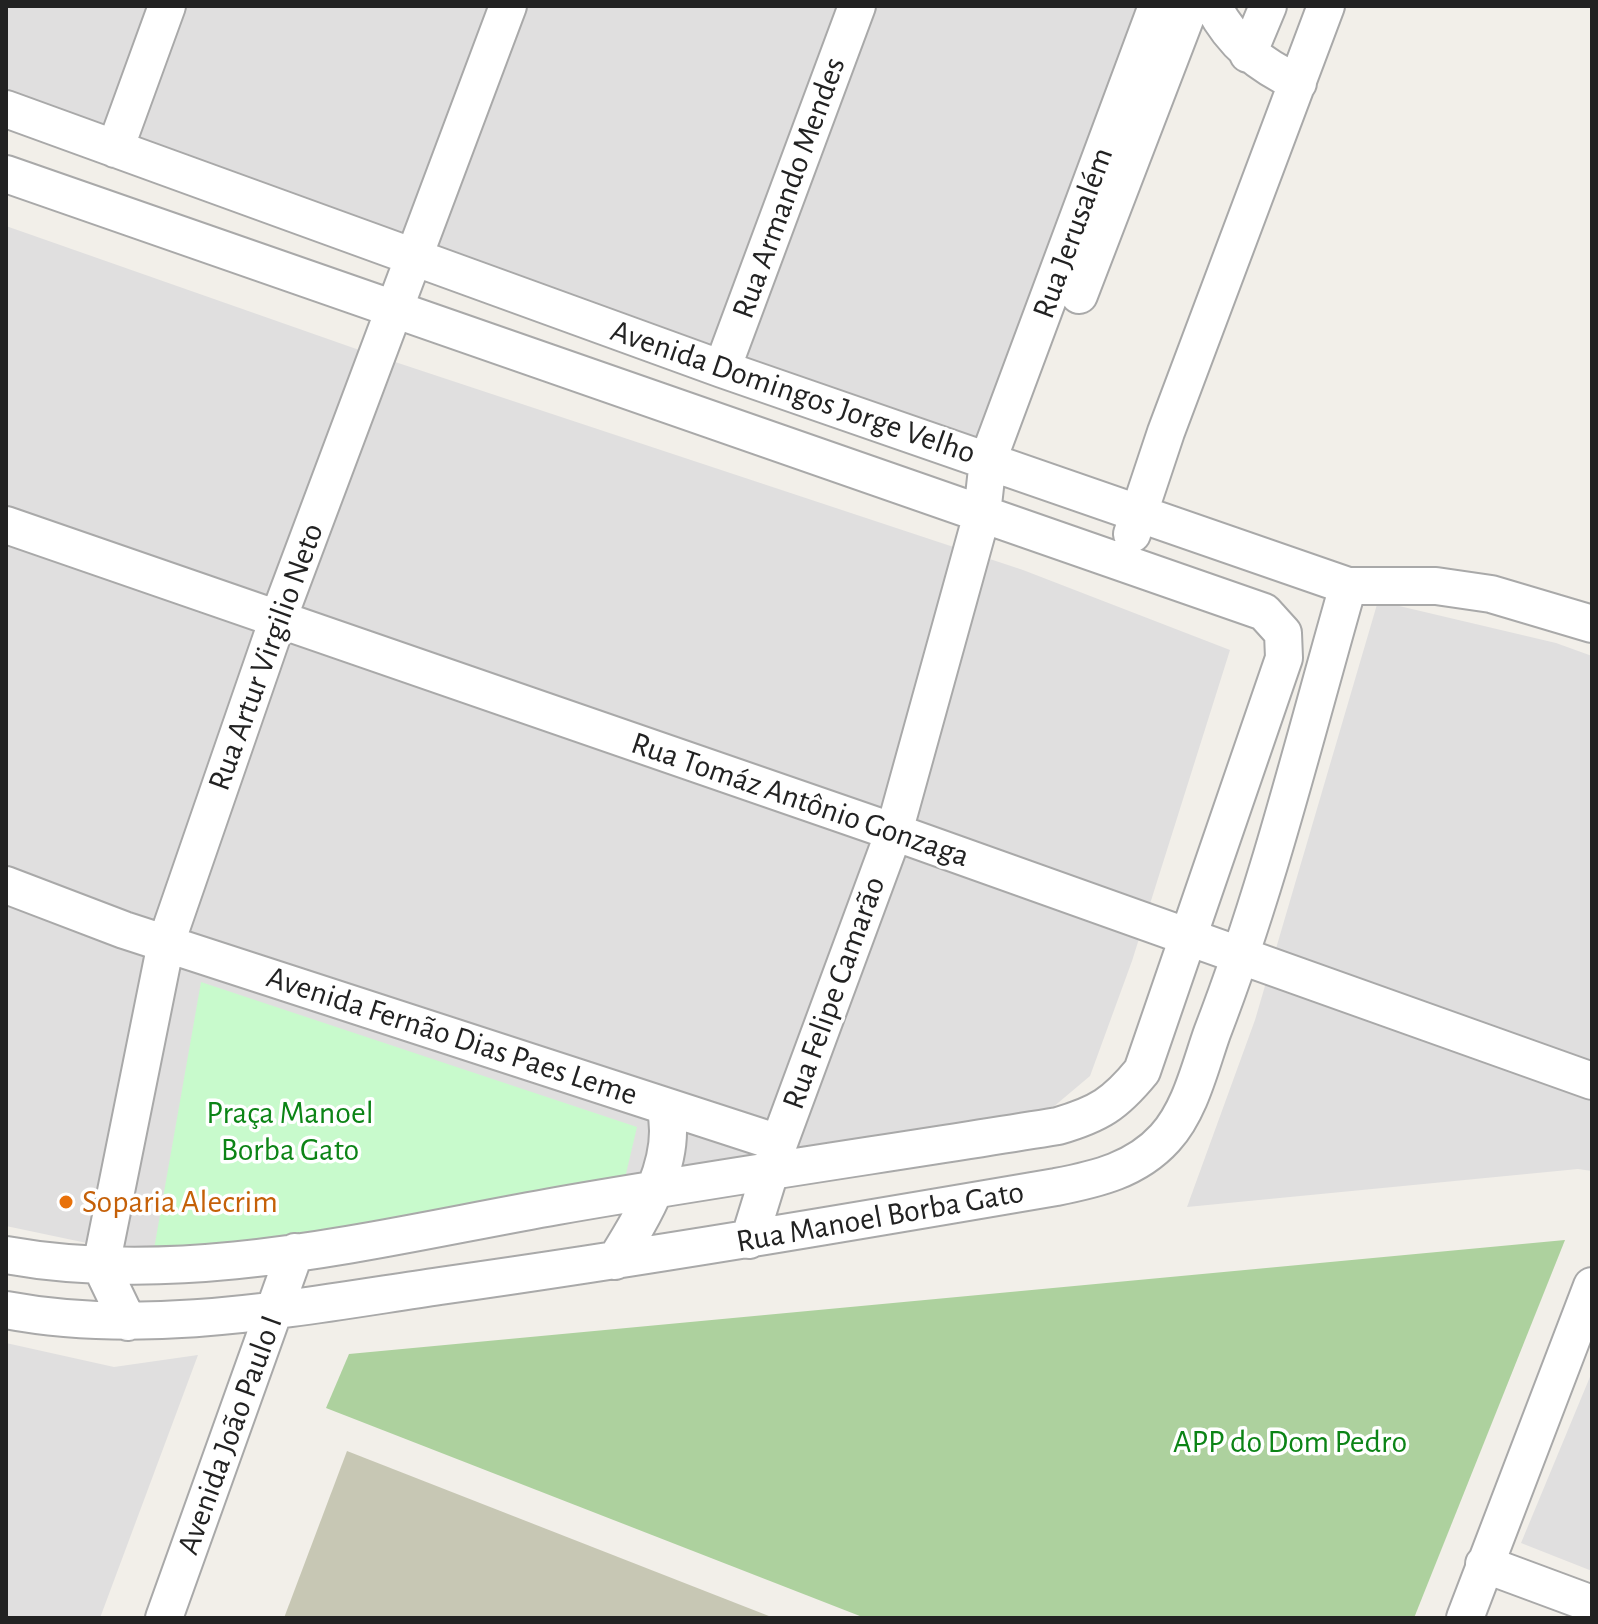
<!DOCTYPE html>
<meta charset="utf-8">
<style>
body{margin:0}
#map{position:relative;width:1598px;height:1624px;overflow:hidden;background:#f2efe9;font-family:"Alegreya Sans",sans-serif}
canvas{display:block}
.frame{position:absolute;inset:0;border:8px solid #222;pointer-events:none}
</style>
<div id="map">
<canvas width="1598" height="1624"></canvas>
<div class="frame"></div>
</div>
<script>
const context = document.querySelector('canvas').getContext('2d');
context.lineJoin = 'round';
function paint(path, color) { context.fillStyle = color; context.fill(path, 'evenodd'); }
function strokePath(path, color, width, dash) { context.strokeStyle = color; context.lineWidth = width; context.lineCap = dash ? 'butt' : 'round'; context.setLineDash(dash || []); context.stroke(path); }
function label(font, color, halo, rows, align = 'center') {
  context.font = font + ' "Alegreya Sans",sans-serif'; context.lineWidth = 7; context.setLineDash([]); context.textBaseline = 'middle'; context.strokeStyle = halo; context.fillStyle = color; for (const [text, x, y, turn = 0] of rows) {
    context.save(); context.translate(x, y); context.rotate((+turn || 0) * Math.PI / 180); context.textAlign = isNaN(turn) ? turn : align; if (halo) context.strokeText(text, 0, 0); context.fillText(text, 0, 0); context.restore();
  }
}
paint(new Path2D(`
 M 6,6 L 1152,6 L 985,446 L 6,95 Z
 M 6,226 L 365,352 L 1023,570 L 1230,650 L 1132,961 L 1090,1076 L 1052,1108 L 803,1160 L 711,1185 L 120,1250 L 6,1226 Z
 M 1378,601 L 1556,643 L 1592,656 L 1592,1171 L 1578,1169 L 1187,1207 L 1255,1020 Z
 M 6,1343 L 114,1367 L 198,1355 L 100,1618 L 6,1618 Z
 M 1592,1372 L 1592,1571 L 1521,1543 Z`), '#e0dfdf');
paint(new Path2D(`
 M 347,1451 L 774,1618 L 284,1618 Z`), '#c7c7b4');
paint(new Path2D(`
 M 1565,1240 L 1414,1618 L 865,1618 L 326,1408 L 349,1354 Z`), '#add19e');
paint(new Path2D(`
 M 201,982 L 637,1127 L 621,1195 L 151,1266 Z`), '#c8facc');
const minor = new Path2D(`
 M 1213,6 C 1233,44 1260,65 1298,83
 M 1248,54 L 1268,6
 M 6,109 L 722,369 L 1348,586 L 1436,586 L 1491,594 L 1592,624
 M 115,149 L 167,6
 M 6,174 L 1264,612 L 1283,633 L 1284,658 L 1142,1071 C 1115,1104 1099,1114 1058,1126 C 891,1153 723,1177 557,1206 C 376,1238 189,1288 6,1255
 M 1079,295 L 1190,6
 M 722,369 L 857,6
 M 6,525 L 894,832 L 1592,1081
 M 1132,534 L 1166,432 L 1326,6
 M 6,885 L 124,930 L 779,1143
 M 749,1240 L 779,1143 L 894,832 L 982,514 L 988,460 L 1157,6
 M 615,1261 C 642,1218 679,1160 665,1107
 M 6,1310 C 149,1337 297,1307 440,1286 C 646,1257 851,1222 1056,1187 C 1097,1179 1136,1170 1165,1138 C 1190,1111 1200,1067 1212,1033 C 1268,888 1305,736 1348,586
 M 128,1322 L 101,1266 L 166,943 L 278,619 L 508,6
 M 1484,1564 L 1592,1604
 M 164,1618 L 295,1252
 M 1465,1618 L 1592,1286`);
strokePath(minor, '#a9a9a9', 40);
strokePath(minor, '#fff', 36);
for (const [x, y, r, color] of [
 [66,1202,8,"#e8710a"]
]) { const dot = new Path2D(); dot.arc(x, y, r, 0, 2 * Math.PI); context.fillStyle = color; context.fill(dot); strokePath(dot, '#fff', 3); }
label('32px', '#222', '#fff', [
 ["Rua Armando Mendes",789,188,-70],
 ["Rua Jerusalém",1073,233,-70],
 ["Avenida Domingos Jorge Velho",793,392,19],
 ["Rua Artur Virgilio Neto",266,657,-70],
 ["Rua Tomáz Antônio Gonzaga",800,800,19],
 ["Rua Felipe Camarão",834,993,-70],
 ["Avenida Fernão Dias Paes Leme",452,1036,18],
 ["Rua Manoel Borba Gato",880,1217,-10],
 ["Avenida João Paulo I",230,1435,-70]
]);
label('32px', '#0c8416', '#fff', [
 ["Praça Manoel",290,1113],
 ["Borba Gato",290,1150],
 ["APP do Dom Pedro",1290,1442]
]);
label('32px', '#c56008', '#fff', [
 ["Soparia Alecrim",82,1202]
], 'left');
</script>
